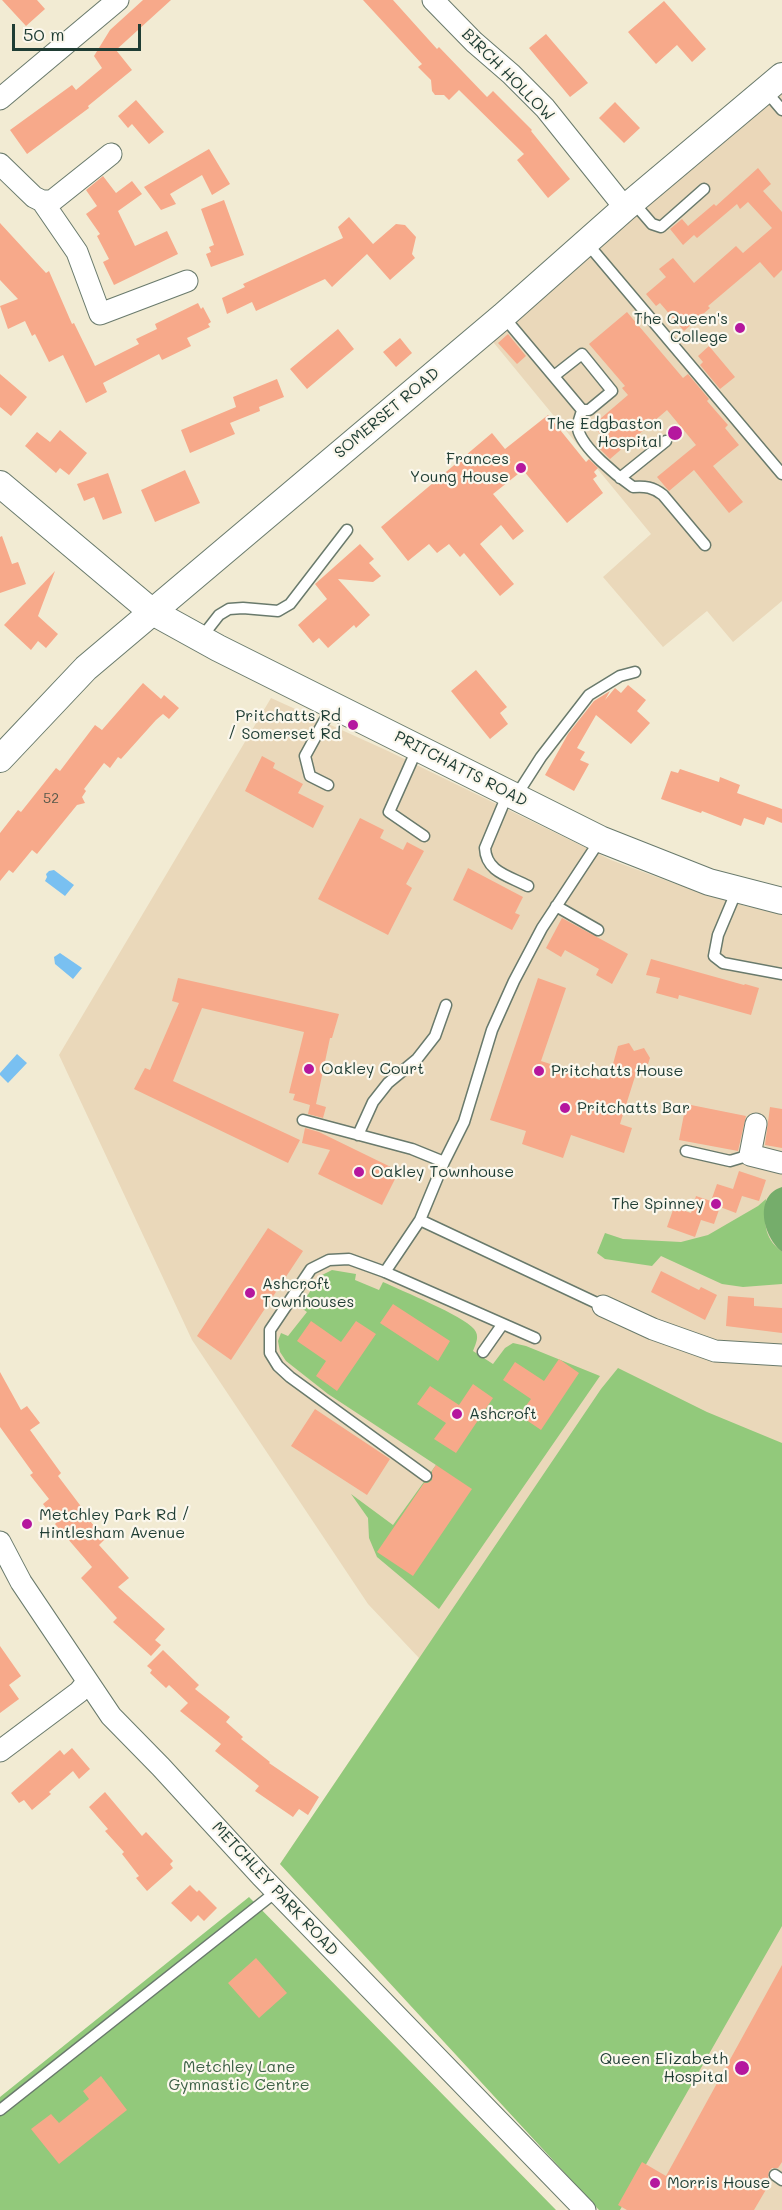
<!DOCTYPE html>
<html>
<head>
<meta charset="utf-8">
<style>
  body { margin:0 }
  #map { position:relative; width:782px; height:2210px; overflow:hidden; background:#f2ebd3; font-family:Mali,sans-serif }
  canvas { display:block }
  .scale { position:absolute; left:12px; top:24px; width:129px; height:27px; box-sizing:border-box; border:3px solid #1f3d34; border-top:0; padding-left:8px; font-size:18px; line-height:21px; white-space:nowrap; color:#1f3d34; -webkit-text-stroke:4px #fbf7ec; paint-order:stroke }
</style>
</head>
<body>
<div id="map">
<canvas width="782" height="2210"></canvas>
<div class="scale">50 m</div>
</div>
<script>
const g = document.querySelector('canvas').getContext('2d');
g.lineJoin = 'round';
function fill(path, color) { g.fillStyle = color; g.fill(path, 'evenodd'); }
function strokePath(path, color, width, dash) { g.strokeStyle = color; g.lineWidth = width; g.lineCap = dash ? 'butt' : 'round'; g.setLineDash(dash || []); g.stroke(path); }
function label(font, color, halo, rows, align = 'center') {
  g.font = font + ' Mali,sans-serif'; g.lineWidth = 4.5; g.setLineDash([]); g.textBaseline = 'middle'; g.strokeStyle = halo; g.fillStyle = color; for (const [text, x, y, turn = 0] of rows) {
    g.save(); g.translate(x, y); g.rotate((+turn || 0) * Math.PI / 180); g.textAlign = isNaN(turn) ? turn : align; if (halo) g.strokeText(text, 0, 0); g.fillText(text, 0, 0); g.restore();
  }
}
const built = new Path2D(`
  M782 90V601L733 642 707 611 663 647 603 577 651 534 489 337Z
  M271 698 388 751 611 860 673 883 745 906 782 913V2210H599L280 1864 419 1658 368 1604 192 1340 59 1055Z`);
const green = new Path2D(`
  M766 1199C765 1222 762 1236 782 1252V1284L743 1287 722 1284 661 1256 652 1266 605 1259 597 1253 605 1233 623 1239 681 1242 708 1235 758 1206Z
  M332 1270 356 1274 355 1280 379 1290 383 1282C402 1291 462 1315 474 1329 480 1336 476 1343 473 1351L493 1364 505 1348 513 1343 526 1346 600 1376 439 1609 377 1557 369 1538 368 1518 351 1494 393 1525 436 1465 328 1394 286 1361 280 1352 278 1341 281 1333 288 1336 307 1312 300 1307 320 1276Z
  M618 1368 707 1412 782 1443V1926L620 2210H599L280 1864 601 1389Z
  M249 1897 556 2210H0V2097Z`);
const forest = new Path2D(`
  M782 1187V1252C763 1237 753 1196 782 1187Z`);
const water = new Path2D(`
  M54 870 74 885 65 896 45 881 47 877 46 874 49 871Z
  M60 953 82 968 73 979 55 964 54 957Z
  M17 1054 27 1063 8 1083 0 1075V1073Z`);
const building = new Path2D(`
  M2 0H37L45 9 26 26Z
  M143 0H171L116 50 132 70 88 106 89 108 27 154 10 130 72 85 76 90 102 68 94 56 110 30Z
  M363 0H393L437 49 439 47 487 97 493 91 532 130 531 131 570 179 548 198 517 160 524 154 459 90 449 100 444 95H435L432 91 431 80 418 67 422 64Z
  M664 1 706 49 692 62 677 45 656 64 628 32Z
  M546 34 588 83 570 97 529 48Z
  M136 100 164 132 149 144 132 124 128 128 118 116Z
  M615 102 640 128 624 143 599 118Z
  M209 149 230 184 212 195 202 175 170 194 176 204 161 210 144 187Z
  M758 168 771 184 763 191 782 212V270L774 278 760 262 708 306 710 308 684 331 660 303 656 306 646 294 666 277 659 269 673 258 694 283 736 246 743 253 772 228 748 202 740 209 737 204 697 238 694 235 683 245 670 229 682 219 688 226 714 204 716 206Z
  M103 176 116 193 132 181 142 194 118 211 135 246 167 231 178 254 114 285 103 262 109 259 97 236 100 234 86 214 97 206 86 190Z
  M224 200 244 255 211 267 206 254 211 252 209 247 214 245 201 209Z
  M349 217 373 244 396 224 405 225 416 237 412 254 415 258 390 280 367 254 332 287 325 279 256 311 252 302 227 314 222 298 245 287 243 284 343 238 338 227Z
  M0 223 46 273 49 271 72 324 74 323 95 366 139 344 136 339 157 329 155 324 198 303 201 309 203 307 211 322 208 324 210 327 187 338 191 346 162 360 159 354 103 383 107 392 86 403 63 355 49 362 35 334 32 336 25 321 8 329 0 306 18 299 0 280Z
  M627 312 683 378 688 374 709 399 707 401 728 425 725 428 739 445 713 466 743 502 729 513 694 470 669 491 657 477 696 445 667 410 610 459 600 449 607 443 593 425 628 395 622 388 625 386 589 344Z
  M338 329 354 349 307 389 290 369Z
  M508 334 526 356 517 364 498 343Z
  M400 338 412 353 396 367 383 352Z
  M709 346 735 377 720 389 700 365 703 362 698 356Z
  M0 374 27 397 11 416 0 407Z
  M277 379 284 397 259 407 260 411 230 423 235 434 190 453 181 430 236 407 233 397Z
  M548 415 586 462 589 459 598 468 594 472 597 476 593 479 603 493 567 523 523 470 493 494 524 531 513 540 501 525 480 544 514 584 500 596 464 553 460 557 449 544 437 553 429 544 408 561 381 527 492 433 505 449Z
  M60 430 87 453 69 475 60 468 56 473 25 446 37 432 50 442Z
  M185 470 200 503 155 522 141 490Z
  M108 473 122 513 103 520 94 497 84 501 77 484Z
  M2 536 12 564 18 562 26 584 0 593V537Z
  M360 544 374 559 369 563 381 576 373 582 338 579 370 615 356 628 354 625 328 648 319 638 313 643 298 625 327 599 315 584Z
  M55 571 38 616 58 634 46 648 38 641 31 650 4 625Z
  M476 670 507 707 500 713 508 724 490 739 451 691Z
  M143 683 161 699 164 695 179 708 169 719 163 714 156 720 121 759 118 757 110 768 104 763 84 789 86 791 82 797 85 803 77 805 37 854 32 850 13 873 9 870 0 881V833L18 810 21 812 56 768 60 771 95 725 102 730Z
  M628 685 646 700 637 711 650 723 631 744 596 715 577 748 585 752 580 760 589 764 574 791 545 775 568 734 594 701 610 691 605 700 615 688 621 693Z
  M262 756 275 763 273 768 303 784 298 793 324 806 313 828 245 791Z
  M680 769 719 782 720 777 740 785 737 793 782 809V823L767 817 764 825 744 818 741 826 702 811 701 813 661 799 671 771 678 773Z
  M360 818 384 830 380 838 403 850 407 842 424 851 406 884 412 888 388 935 318 899Z
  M468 868 523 897 515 913 520 915 512 930 453 900Z
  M562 918 628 954 612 984 596 975 599 969 565 950 561 957 546 948Z
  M651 959 744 985 745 984 759 988 751 1015 679 995 678 999 656 993 660 978 646 975Z
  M178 978 339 1014 332 1038H330L316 1104 326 1107 323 1118 308 1114 310 1105 293 1100 295 1094 289 1093 304 1032 202 1008 173 1081 300 1140 288 1163 134 1089 145 1068 150 1070 179 1003 172 1001Z
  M538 978 566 988 541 1061 600 1080 604 1069 611 1071 618 1046 629 1043 634 1051 644 1048 650 1058 648 1064 638 1067 620 1124 632 1128 624 1153 571 1135 563 1158 522 1144 526 1131 490 1120Z
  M686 1104 746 1116 738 1151 679 1140Z
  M770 1107 782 1109V1148L765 1145Z
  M305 1128 319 1132 399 1171 382 1205 318 1174 330 1150 302 1143Z
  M739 1171 766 1180 759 1201 742 1196 736 1213 720 1207 714 1224 701 1220 695 1237 667 1227 674 1207 691 1213 696 1196 711 1201 717 1184 733 1189Z
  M268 1228 303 1251 231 1360 197 1336Z
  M661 1271 699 1290 701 1287 717 1295 705 1320 651 1292Z
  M728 1296 754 1298V1306L782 1308V1333L726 1326Z
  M393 1304 450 1341 438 1361 380 1323Z
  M311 1321 341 1342 356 1321 376 1334 337 1391 316 1376 326 1361 297 1341Z
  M559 1359 579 1373 541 1430 519 1415 531 1399 503 1380 515 1362 544 1381Z
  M0 1372 21 1410 27 1406 40 1423 30 1430 61 1473 58 1476 86 1513 85 1515 105 1539 99 1545 129 1578 118 1587 165 1629 155 1640 161 1645 151 1656 113 1622 117 1618 81 1578 92 1567 55 1524 57 1522 43 1504 49 1499 30 1475 33 1473 0 1427Z
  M473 1384 493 1398 456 1453 434 1439 446 1423 417 1404 430 1386 459 1405Z
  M315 1409 390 1459 367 1495 291 1446Z
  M436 1465 472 1489 413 1576 377 1552 424 1483H428L432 1480V1471Z
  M0 1646 21 1676 9 1685 19 1699 0 1713Z
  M163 1650 199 1685 195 1689 230 1717 226 1722 243 1737 241 1739 270 1762 269 1763 319 1797 308 1815 299 1809 293 1817 255 1791 259 1786 215 1751 221 1744 180 1711 188 1703 169 1685 166 1688 150 1673 152 1670 147 1666Z
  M72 1748 90 1769 79 1779 73 1771 49 1792 51 1794 32 1810 24 1800 19 1803 11 1793 60 1750 64 1755Z
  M105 1792 142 1836 146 1832 173 1861 170 1864 173 1868 147 1891 136 1878 139 1876 122 1854 124 1852 105 1831 108 1829 89 1807Z
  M190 1885 197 1892 199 1890 217 1908 204 1921 198 1915 191 1922 171 1903Z
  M256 1958 287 1993 259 2018 228 1983Z
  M782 1965V2162L778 2168H772L769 2171 768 2178 771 2181 754 2210H627L618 2205 642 2162 666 2176Z
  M101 2076 127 2110 59 2164 31 2129 51 2114 59 2123 89 2099 83 2091Z`);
const service = new Path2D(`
  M765 90 782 110
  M633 202 652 224 661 227 704 189
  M586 242 782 474
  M503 316 582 410C581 416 577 423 578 429 582 448 617 476 633 487 645 486 653 487 663 495L705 545
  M554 376 582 354 612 391 589 410H582
  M620 478 666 441
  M201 638 219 615 229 609 243 608 278 611 290 604 347 530
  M418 747 389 812 424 836
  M328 785 310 776 305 756 333 705
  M508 793 485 848C486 872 509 876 528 886
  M516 796 541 757 589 695 620 676 635 672
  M600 840 542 928 514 981 492 1030 464 1122 444 1162 420 1220 603 1306
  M737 890 718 935 714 956 723 963 782 974
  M556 906 598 930
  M303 1120 412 1149 444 1162
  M358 1135 373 1102 388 1083 417 1059 435 1036 446 1005
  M686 1151 730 1161 750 1155
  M385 1272 420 1220
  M483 1352 502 1325
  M426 1476 290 1377 278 1366 270 1353V1330L311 1269 329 1260 349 1259 385 1272 535 1338
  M0 2110 277 1891
  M775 2175 782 2180`);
const minor = new Path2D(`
  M433 0 474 42 511 74 545 108 625 208
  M0 99 118 0
  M0 164 34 197 42 201 77 252 100 314 187 281
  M42 201H52L111 154
  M756 1124 750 1155 782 1163
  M603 1306 653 1329 715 1351 782 1355
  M0 1542 21 1582 111 1716 161 1767 261 1876 585 2210
  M0 1751 79 1692 87 1682`);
const tertiary = new Path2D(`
  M0 484 151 611 218 648 600 839 709 882 782 901
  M0 759 86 668 503 316 625 208 782 76`);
const markers = [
  [740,328,6,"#b5179e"],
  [675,433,8,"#b5179e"],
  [521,468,6,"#b5179e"],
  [353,725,6,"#b5179e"],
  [309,1069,6,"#b5179e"],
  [539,1071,6,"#b5179e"],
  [565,1108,6,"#b5179e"],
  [359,1172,6,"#b5179e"],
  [716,1204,6,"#b5179e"],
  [250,1293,6,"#b5179e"],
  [457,1414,6,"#b5179e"],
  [27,1524,6,"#b5179e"],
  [742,2068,8,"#b5179e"],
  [655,2183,6,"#b5179e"]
];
const numberNames = [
  ["52",51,799]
];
const streetNames = [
  ["BIRCH HOLLOW",508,75,45],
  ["SOMERSET ROAD",387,413,-40],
  ["PRITCHATTS ROAD",461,769,27],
  ["METCHLEY PARK ROAD",275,1889,47]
];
const poiNames = [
  ["The Queen's",728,319,"right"],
  ["College",728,337,"right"],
  ["The Edgbaston",662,424,"right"],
  ["Hospital",662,442,"right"],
  ["Frances",509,459,"right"],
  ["Young House",509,477,"right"],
  ["Pritchatts Rd",341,716,"right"],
  ["/ Somerset Rd",341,734,"right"],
  ["Oakley Court",321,1069],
  ["Pritchatts House",551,1071],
  ["Pritchatts Bar",577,1108],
  ["Oakley Townhouse",371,1172],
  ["The Spinney",704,1204,"right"],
  ["Ashcroft",262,1284],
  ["Townhouses",262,1302],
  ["Ashcroft",469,1414],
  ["Metchley Park Rd /",39,1515],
  ["Hintlesham Avenue",39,1533],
  ["Queen Elizabeth",728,2059,"right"],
  ["Hospital",728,2077,"right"],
  ["Morris House",667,2183]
];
const parkNames = [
  ["Metchley Lane",239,2067],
  ["Gymnastic Centre",239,2085]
];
fill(built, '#ead8ba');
fill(green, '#92c97b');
fill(forest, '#75ad6b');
fill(water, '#79c0f1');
fill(building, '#f7a98a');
strokePath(service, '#697a6c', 13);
strokePath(minor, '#697a6c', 23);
strokePath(tertiary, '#697a6c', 28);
strokePath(service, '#fff', 10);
strokePath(minor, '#fff', 21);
strokePath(tertiary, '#fff', 26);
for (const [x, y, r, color] of markers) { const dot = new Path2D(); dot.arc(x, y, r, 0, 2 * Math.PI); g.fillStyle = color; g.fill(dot); strokePath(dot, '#fbf7ec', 2); }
label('14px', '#55584a', null, numberNames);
label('16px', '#1f3d34', '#fbf7ec', streetNames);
label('16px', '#1f3d34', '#fbf7ec', poiNames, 'left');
label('16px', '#3c6046', '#fbf7ec', parkNames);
</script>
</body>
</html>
